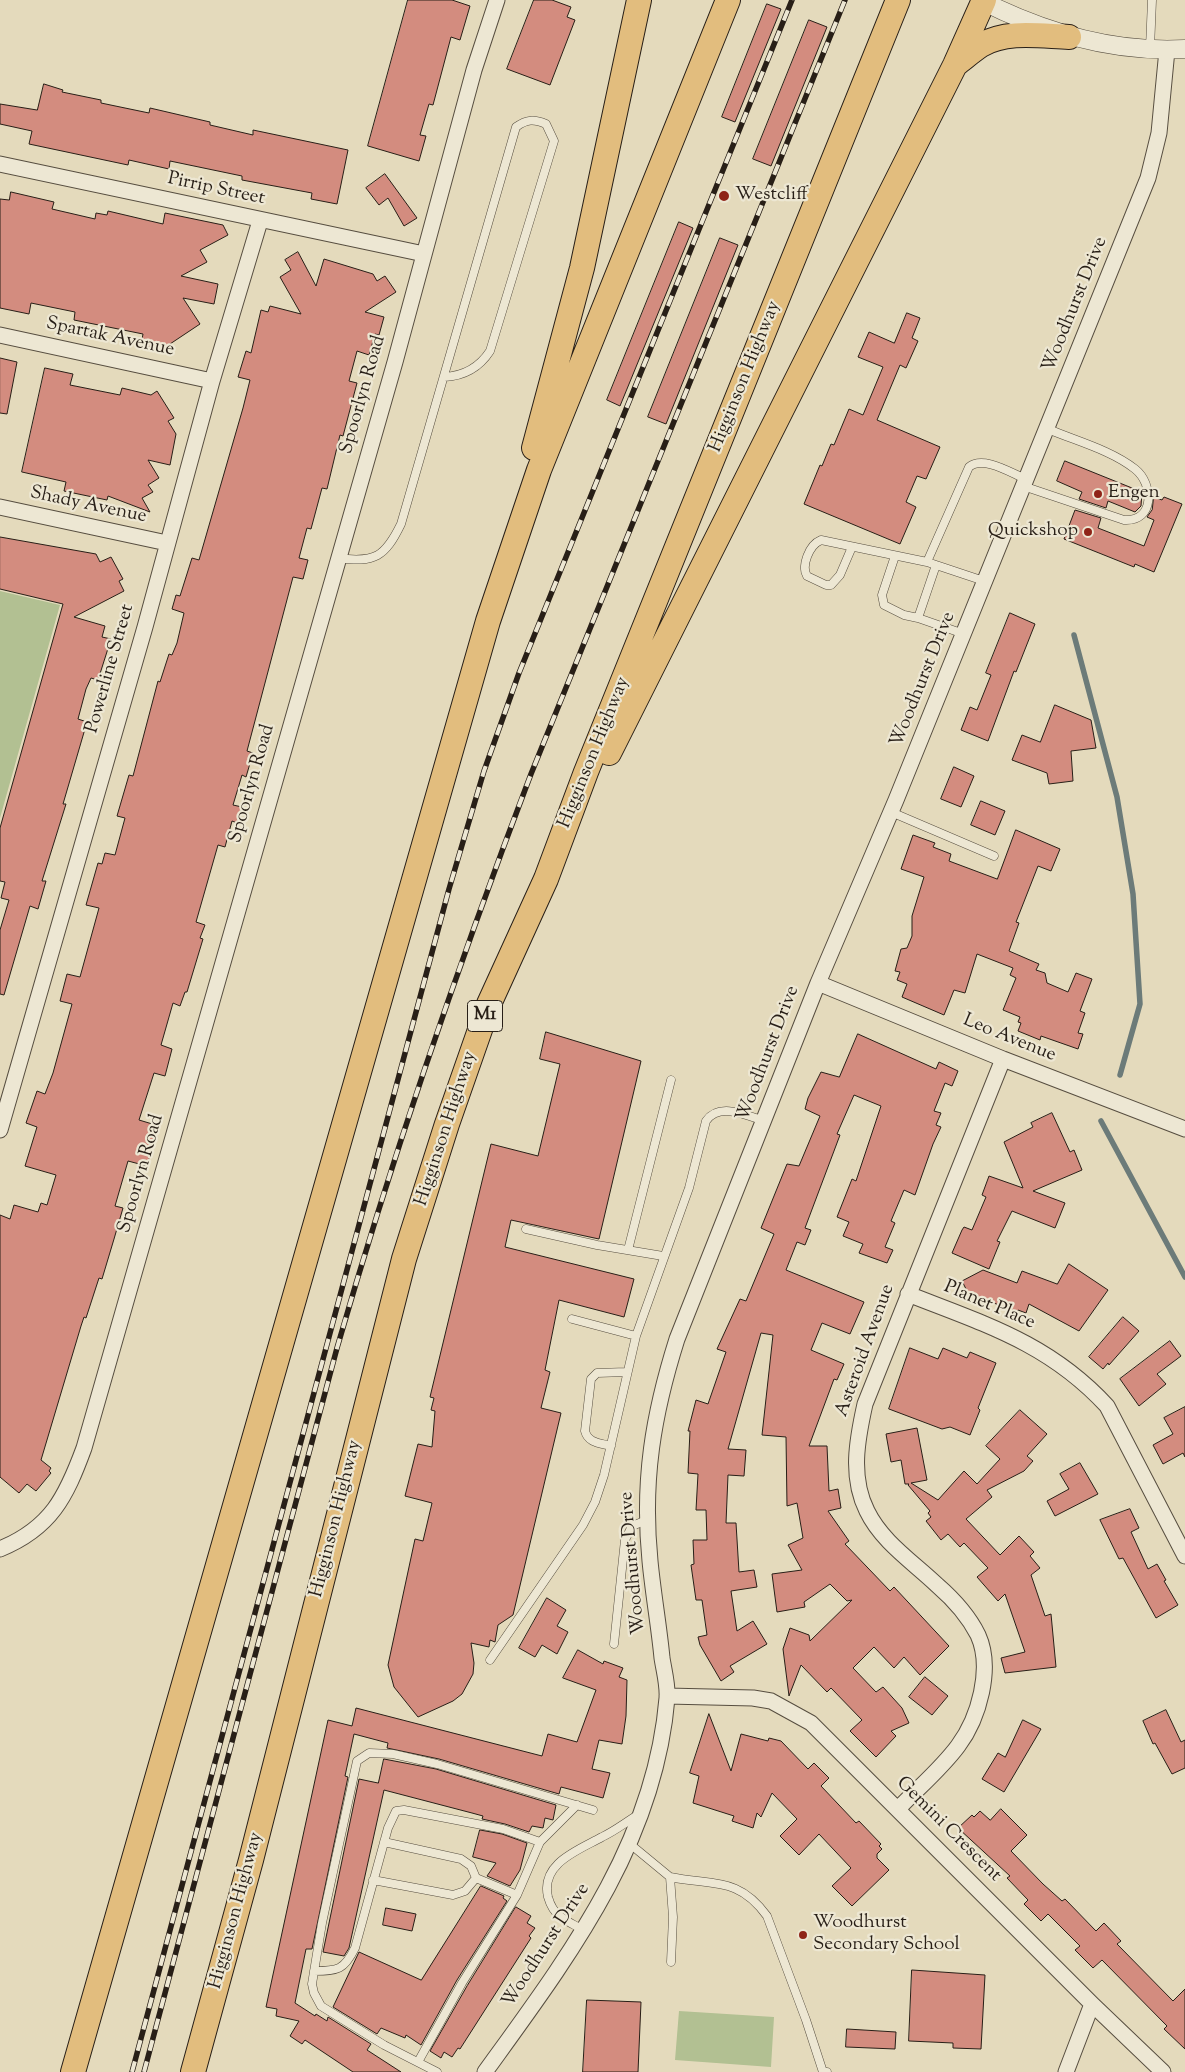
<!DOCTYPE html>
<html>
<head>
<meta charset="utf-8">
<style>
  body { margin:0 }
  canvas { display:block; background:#e4dabc }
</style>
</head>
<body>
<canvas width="1185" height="2072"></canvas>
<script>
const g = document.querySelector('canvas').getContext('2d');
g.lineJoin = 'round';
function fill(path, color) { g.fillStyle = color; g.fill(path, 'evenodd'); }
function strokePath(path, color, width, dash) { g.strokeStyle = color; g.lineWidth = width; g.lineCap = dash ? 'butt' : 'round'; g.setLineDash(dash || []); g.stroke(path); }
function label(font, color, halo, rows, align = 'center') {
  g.font = font + ' "Sorts Mill Goudy",serif'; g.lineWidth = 4.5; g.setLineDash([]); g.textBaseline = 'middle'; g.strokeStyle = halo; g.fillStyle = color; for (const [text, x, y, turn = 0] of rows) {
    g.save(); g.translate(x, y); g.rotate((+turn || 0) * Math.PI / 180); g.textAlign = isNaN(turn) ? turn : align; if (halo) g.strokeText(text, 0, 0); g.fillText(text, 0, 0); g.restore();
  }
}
const green = new Path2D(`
  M0 591 60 605 0 818Z
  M679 2011 774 2017 771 2067 675 2060Z`);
const stream = new Path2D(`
  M1074 635 1117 797 1133 894 1140 1004 1120 1075
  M1101 1121 1185 1277`);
const building = new Path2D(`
  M408 0H452L470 6 460 40 451 37 433 105 429 104 420 135 426 136 419 161 368 146Z
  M534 0H552L571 7 567 17 575 20 550 85 507 69Z
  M767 4 781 9 735 122 722 117Z
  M809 20 827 27 771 166 753 159Z
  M44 84 63 90 62 92 101 100V103L149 113 150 108 210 122V125L253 135V130L348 150 337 204 311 199 312 193 242 180V176L170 161 169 169 129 160 128 165 29 144 32 131 0 124V104L37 110Z
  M385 174 417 218 404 226 388 198 379 205 366 188Z
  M11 192 54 202 52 209 95 219 96 213 107 215 108 211 163 224 165 213 223 225 228 235 200 250 207 262 181 276 218 284 214 304 183 298 200 324 161 350 141 345 143 334 74 320 75 312 31 303 29 314 0 308V199L9 200Z
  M679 222 693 228 620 406 607 400Z
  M720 238 738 245 666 424 648 417Z
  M298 252 316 286 324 259 373 274 377 281 385 276 396 292 365 312 384 317 379 335 375 334 369 355 357 351 349 381 357 383 343 436 340 435 327 489 322 488 311 529 307 528 299 558 308 560 303 579 293 577 247 751 253 753 246 777 242 775 233 805 242 807 237 823 232 821 225 847 218 845 196 922 205 925 200 938 203 939 187 992H185L180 1006 173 1003 161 1045 172 1049 165 1076 154 1073 139 1120 159 1126 147 1166 128 1161 115 1206 123 1208 114 1239 102 1279 99 1278 86 1318 84 1317 81 1326 41 1460 51 1468 49 1471 51 1473 36 1491 27 1484 19 1493 0 1477V1215L10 1219 14 1205 38 1212 41 1203 47 1205 56 1175 25 1166 37 1127 26 1123 37 1091 45 1094 53 1073 72 1004 60 1001 67 974 80 977 99 908 86 905 98 863 102 864 105 853 115 855 125 818 117 816 129 775 133 776 158 681 160 682 169 654 172 655 177 643 184 613 172 609 176 595 180 596 192 558 199 560 243 408 250 380 238 377 246 351 251 353 261 310 268 312 270 306 301 314 280 277 291 270 285 260Z
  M907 313 920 318 912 338 918 341 906 368 900 365 877 420 940 447 926 479 917 476 906 502 916 507 900 544 804 504 820 465 822 466 831 444 834 445 849 409 863 415 883 367 858 357 869 332 894 343Z
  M0 358 17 362 7 414 0 413Z
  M45 368 73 374 70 385 120 395 122 388 151 395 157 391 174 418 168 421 176 434 170 465 148 460 159 478 148 485 153 492 142 498 150 512 108 496 107 500 64 491 66 482 22 472Z
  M1065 461 1142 492 1141 506 1135 512 1108 501 1106 508 1079 499 1082 492 1057 481Z
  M1154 497 1162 500 1164 497 1182 504 1154 572 1135 564 1134 567 1064 539 1075 510 1101 518 1098 528 1144 546 1154 520 1147 517 1152 510Z
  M0 537 96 554 100 562 111 557 123 579 119 581 124 591 74 617 105 626 102 637 111 639 98 680 91 678 86 689 78 719 87 722 63 804H66L42 881H46L38 909 30 906 4 995 0 994V930L9 900 1 898 5 882 0 881V828L63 604 0 589Z
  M1010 613 1035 624 1016 672 1014 671 988 741 961 730 970 707 977 710 991 675 986 673Z
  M1055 705 1091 720 1096 748 1071 751 1073 781 1049 784 1047 773 1012 760 1022 735 1040 742Z
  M954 767 974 776 961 807 941 799Z
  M981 801 1005 811 995 835 971 825Z
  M1016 830 1060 849 1051 871 1038 866 1016 922 1019 923 1009 951 1039 964 1036 970 1045 973 1047 983 1068 992 1076 973 1092 979 1080 1011 1085 1013 1078 1033 1083 1034 1078 1049 1041 1036 1040 1040 1018 1031 1021 1023 1018 1022 1020 1017 1003 1010 1016 978 1010 975 1013 968 977 954 965 993 954 990 944 1015 902 997 907 984 897 980 900 972 895 971 901 949 907 948 912 936V916L924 877 901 869 913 835 935 843 933 847 951 854 949 861 997 879Z
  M546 1032 641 1061 599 1239 511 1220 505 1247 634 1279 624 1317 559 1300 545 1370 550 1372 541 1408 561 1413 513 1615 498 1625 495 1642 490 1640 489 1647 471 1643 474 1663 473 1674 462 1694 453 1701 418 1717 394 1687 388 1665 415 1539 423 1541 432 1503 405 1496 418 1444 432 1447 435 1411 431 1410 434 1398 430 1397 491 1144 538 1156 560 1064 540 1059Z
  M858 1034 936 1069 939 1062 958 1071 952 1086 945 1083 934 1111 941 1113 936 1125 941 1127 933 1144 915 1195 904 1190 891 1221 895 1223 885 1247 893 1250 887 1263 859 1253 863 1244 843 1236 849 1222 837 1217 852 1179 856 1181 881 1106 854 1095 837 1134 840 1135 805 1228 811 1230 805 1245 797 1242 786 1270 864 1302 850 1334 822 1323 811 1350 844 1364 837 1380 834 1379 809 1446H827L829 1491 838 1489 841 1508 828 1511 849 1541 845 1544 890 1591 894 1587 949 1646 920 1675 904 1657 894 1668 874 1647 853 1668 876 1692 883 1687 902 1708 909 1723 891 1731 896 1736 876 1757 850 1731 862 1720 831 1688 827 1692 801 1665 789 1696 783 1649 790 1628 809 1635 810 1641 852 1600 847 1601 830 1584 804 1602 805 1607 777 1612 772 1574 802 1570 788 1545 803 1538 797 1503 787 1506 786 1437 762 1435 773 1335 761 1333 728 1449 746 1450 744 1476 728 1475 726 1523H736L739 1572 754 1570 757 1587 731 1591 737 1631 753 1621 767 1644 730 1666 734 1672 721 1681 700 1645 698 1637 707 1635 702 1600H696L691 1565 694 1564 693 1540H707L706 1510H696L698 1474 688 1473 690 1431H688L696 1400 708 1404 726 1352 717 1349 740 1299 746 1301 774 1234 761 1228 787 1164 799 1166 820 1116 805 1109 808 1098 821 1072 839 1077Z
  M1052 1113 1070 1152 1074 1150 1082 1170 1033 1191 1065 1203 1055 1228 1012 1211 997 1241 1000 1242 989 1269 952 1253 962 1230 964 1227 972 1230 986 1197 982 1195 989 1176 1023 1188 1004 1142 1033 1127 1031 1123Z
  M1069 1264 1108 1290 1079 1331 1029 1304 1026 1313 1018 1310 1017 1312 968 1293 962 1281 983 1270 1017 1283 1022 1271 1057 1284Z
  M1123 1317 1139 1331 1109 1365 1108 1363 1103 1369 1089 1357Z
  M1170 1341 1181 1356 1157 1374 1166 1384 1139 1406 1120 1379Z
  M910 1348 938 1359 943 1348 967 1358 970 1352 996 1363 978 1408 980 1410 970 1435 950 1427 942 1429 889 1409Z
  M1185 1407V1457L1183 1453 1163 1464 1153 1445 1173 1434 1164 1418Z
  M1020 1410 1047 1434 1027 1456 1033 1461 1024 1471 987 1490 992 1497 966 1519 1000 1555 1019 1536 1034 1552 1030 1556 1040 1568 1031 1575 1045 1616 1051 1614 1056 1667 1005 1673 1001 1658 1025 1652 1005 1594 998 1601 977 1577 988 1568 964 1543 960 1547 948 1534 941 1540 926 1521 931 1517 928 1513 930 1511 908 1485 909 1484H905L901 1460 891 1462 886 1434 917 1428 927 1480 911 1483 938 1500 964 1471 977 1484 1000 1459 986 1446Z
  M1080 1463 1098 1494 1055 1516 1047 1501 1069 1489 1060 1474Z
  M1130 1509 1139 1528 1131 1532 1148 1569 1157 1564 1166 1580 1164 1581 1178 1605 1156 1618 1123 1558 1119 1559 1100 1520Z
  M547 1598 566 1610 557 1626 568 1632 557 1654 542 1645 535 1657 519 1648Z
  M578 1650 603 1664 604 1661 623 1668 619 1677 627 1680 626 1716 622 1744 599 1740 592 1769 610 1773 603 1798 561 1787 559 1794 439 1759 387 1748 388 1743 354 1734 345 1776 348 1777 312 1949H306L295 2003 315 2016 316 2014 327 2021 328 2017 371 2044 367 2050 401 2072H353L305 2040 302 2044 290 2036 299 2021 276 2016 277 2009 266 2007 328 1720 352 1726 356 1708 542 1756 548 1734 577 1742 596 1690 563 1678Z
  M925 1677 948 1696 932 1715 909 1697Z
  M1166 1710 1181 1742 1185 1740V1768L1172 1774 1155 1743 1153 1744 1143 1721Z
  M709 1714 731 1771 741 1734 768 1741 769 1738 781 1741 808 1769 814 1763 829 1778 821 1786 856 1823 859 1821 881 1844 879 1846 882 1849 877 1854V1858L889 1870 852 1906 832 1886 851 1868 819 1834 799 1855 780 1836 797 1819 772 1793 761 1817 757 1813 753 1828 732 1821 734 1816 693 1803 699 1776 690 1773Z
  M1023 1720 1041 1729 1004 1792 982 1779 998 1753 1005 1757Z
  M384 1759 436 1769 556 1805 553 1820 545 1818 543 1828 532 1826 529 1832 505 1824 482 1819 483 1816 472 1813 384 1790 349 1948 344 1956 323 1952 359 1779 378 1783Z
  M1001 1809 1027 1835 1011 1851 1043 1884 1062 1901 1065 1899 1096 1931 1104 1923 1121 1941 1117 1944 1173 2001 1185 1989V2049L1164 2029 1167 2026 1102 1960 1093 1968 1075 1950 1080 1946 1048 1914 1041 1921 1024 1904 1028 1900 1007 1878 1010 1876 958 1828 972 1815 974 1817 980 1811 990 1820Z
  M480 1830 502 1834 527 1843 520 1870 510 1886 487 1876 496 1863 473 1857Z
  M481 1886 504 1896 503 1898 507 1901 457 1980 421 2045 406 2035 405 2038 381 2028 377 2034 333 2007 359 1952 421 1980Z
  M516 1907 531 1916 527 1923 535 1928 529 1936 531 1938 460 2049 458 2048 452 2057 444 2052 441 2058 430 2051 467 1986Z
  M386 1908 416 1914 412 1931 383 1925Z
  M912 1970 985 1975 981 2049 953 2048V2043L909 2041Z
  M587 2000 641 2002 638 2072H583Z
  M847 2029 896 2032 895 2049 846 2047Z`);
const service = new Path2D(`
  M1150 48 1152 0
  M1023 486 1124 520C1155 522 1154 484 1135 469 1111 450 1076 441 1048 429
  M852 547 840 575 831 585H826L807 576C801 566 809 545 821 540L927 562
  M895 556 882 595 884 605 904 615 918 618 936 565
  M338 558C375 563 385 557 401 524L516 127C527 119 534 119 546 124L554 141 490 351C479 368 464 376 444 377
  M984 581 927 562 969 467C983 455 1011 473 1026 479
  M918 618 964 634
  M891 812 994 856
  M526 1229 597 1245 663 1256
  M628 1250 671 1080
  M572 1319 636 1336
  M611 1446C600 1443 588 1443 585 1431L591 1379 597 1373 626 1372
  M614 1644 625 1540 632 1526 647 1520
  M490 1660 583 1525 595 1502 604 1475 636 1336 689 1188 706 1121C719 1102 746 1115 764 1121
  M384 1842 461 1859 471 1866 476 1878
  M630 1844 670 1877 673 1917 671 1962
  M670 1877C713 1886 738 1876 767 1916L806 2020 823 2072H827
  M476 1878 517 1895
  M373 1880 453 1895 465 1891 476 1878
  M583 1930C575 1925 567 1922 560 1916 554 1912 550 1904 548 1897 540 1863 579 1850 602 1837 615 1831 626 1822 638 1815
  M314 1971C338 1971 344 1970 355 1948L388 1828 396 1811 404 1810 503 1829 540 1842
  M418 2062 462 1983 517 1895 540 1842 577 1805
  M437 2072 384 2045 321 2006 314 1993 312 1984 322 1923 357 1761 369 1753 393 1754 437 1764 593 1810`);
const minor = new Path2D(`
  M0 164 424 254
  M0 335 212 381
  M0 507 167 543
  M818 983 1003 1059 1185 1129
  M0 1130 145 627 212 381 260 221
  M908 1294C984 1324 1049 1343 1107 1406L1185 1556
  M0 1549C51 1528 66 1497 84 1448L395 362 474 70 497 0
  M667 1696 753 1698 771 1701 811 1723 1092 2004 1163 2072
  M898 1809C918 1788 941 1769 958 1746 979 1718 993 1668 978 1635 969 1617 952 1598 937 1585 913 1562 882 1542 867 1511 850 1477 857 1440 865 1404L1003 1059
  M485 2072C568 1957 655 1844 667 1698 668 1685 664 1671 662 1658 659 1626 653 1593 650 1561 642 1481 653 1415 677 1339L818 983 896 800 1148 178 1159 133 1167 50
  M1066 2072 1092 2004`);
const tertiary = new Path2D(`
  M980 0C1043 32 1113 53 1185 49`);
const trunk = new Path2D(`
  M956 64C964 58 972 51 981 45 1007 30 1040 36 1069 37
  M534 448 582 268 639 0
  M609 753 955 65 984 0
  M73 2072 488 621 539 470 728 0
  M193 2072 251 1860 404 1259 447 1124 489 1004 546 879 586 772 898 0`);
const rail = new Path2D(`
  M132 2072 449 889 484 771 519 673 792 0
  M144 2072 337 1348C393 1154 459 963 531 774L845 0`);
const markers = [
  [724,196,6,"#8f2418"],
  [1098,494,5,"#8f2418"],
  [1088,532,5,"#8f2418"],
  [803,1935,5,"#8f2418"]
];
const shields = [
  [485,1016,35]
];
const shieldNames = [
  ["M1",485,1016]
];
const streetNames = [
  ["Pirrip Street",216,190,12],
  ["Woodhurst Drive",1076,305,-68],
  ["Spartak Avenue",110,338,12],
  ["Higginson Highway",746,377,-68],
  ["Spoorlyn Road",364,395,-74],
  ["Shady Avenue",88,506,12],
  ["Powerline Street",111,669,-74],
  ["Woodhurst Drive",924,680,-68],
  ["Higginson Highway",595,753,-68],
  ["Spoorlyn Road",253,784,-74],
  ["Leo Avenue",1009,1039,22],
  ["Woodhurst Drive",769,1054,-69],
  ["Higginson Highway",447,1129,-72],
  ["Spoorlyn Road",142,1174,-74],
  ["Planet Place",989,1306,23],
  ["Asteroid Avenue",866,1351,-70],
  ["Higginson Highway",337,1519,-76],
  ["Woodhurst Drive",634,1563,-95],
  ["Gemini Crescent",948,1830,45],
  ["Higginson Highway",237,1911,-75],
  ["Woodhurst Drive",547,1946,-57]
];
const poiNames = [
  ["Westcliff",735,196],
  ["Engen",1108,494],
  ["Quickshop",1078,532,"right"],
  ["Woodhurst",813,1924],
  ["Secondary School",813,1946]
];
fill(green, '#b2c092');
strokePath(stream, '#6c7b79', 5.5);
fill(building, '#d38c7f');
strokePath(building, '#281f17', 1);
strokePath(service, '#574e40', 9);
strokePath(minor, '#574e40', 17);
strokePath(tertiary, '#574e40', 19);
strokePath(trunk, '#281f17', 26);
strokePath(service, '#ede7d3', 8);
strokePath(minor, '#ede7d3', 15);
strokePath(tertiary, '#ede7d3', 18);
strokePath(trunk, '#e2bd7e', 24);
strokePath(rail, '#281f17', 5.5);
strokePath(rail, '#ede7d3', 4, [11]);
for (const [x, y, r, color] of markers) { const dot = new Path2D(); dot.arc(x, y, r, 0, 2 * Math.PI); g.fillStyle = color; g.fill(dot); strokePath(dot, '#ede7d3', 2); }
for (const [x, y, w] of shields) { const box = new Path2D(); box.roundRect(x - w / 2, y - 15.5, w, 31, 4); g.fillStyle = '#ede7d3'; g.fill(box); strokePath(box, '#281f17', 1); }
label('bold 18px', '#281f17', null, shieldNames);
label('19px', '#281f17', '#ede7d3', streetNames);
label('19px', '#281f17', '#ede7d3', poiNames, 'left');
</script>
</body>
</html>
